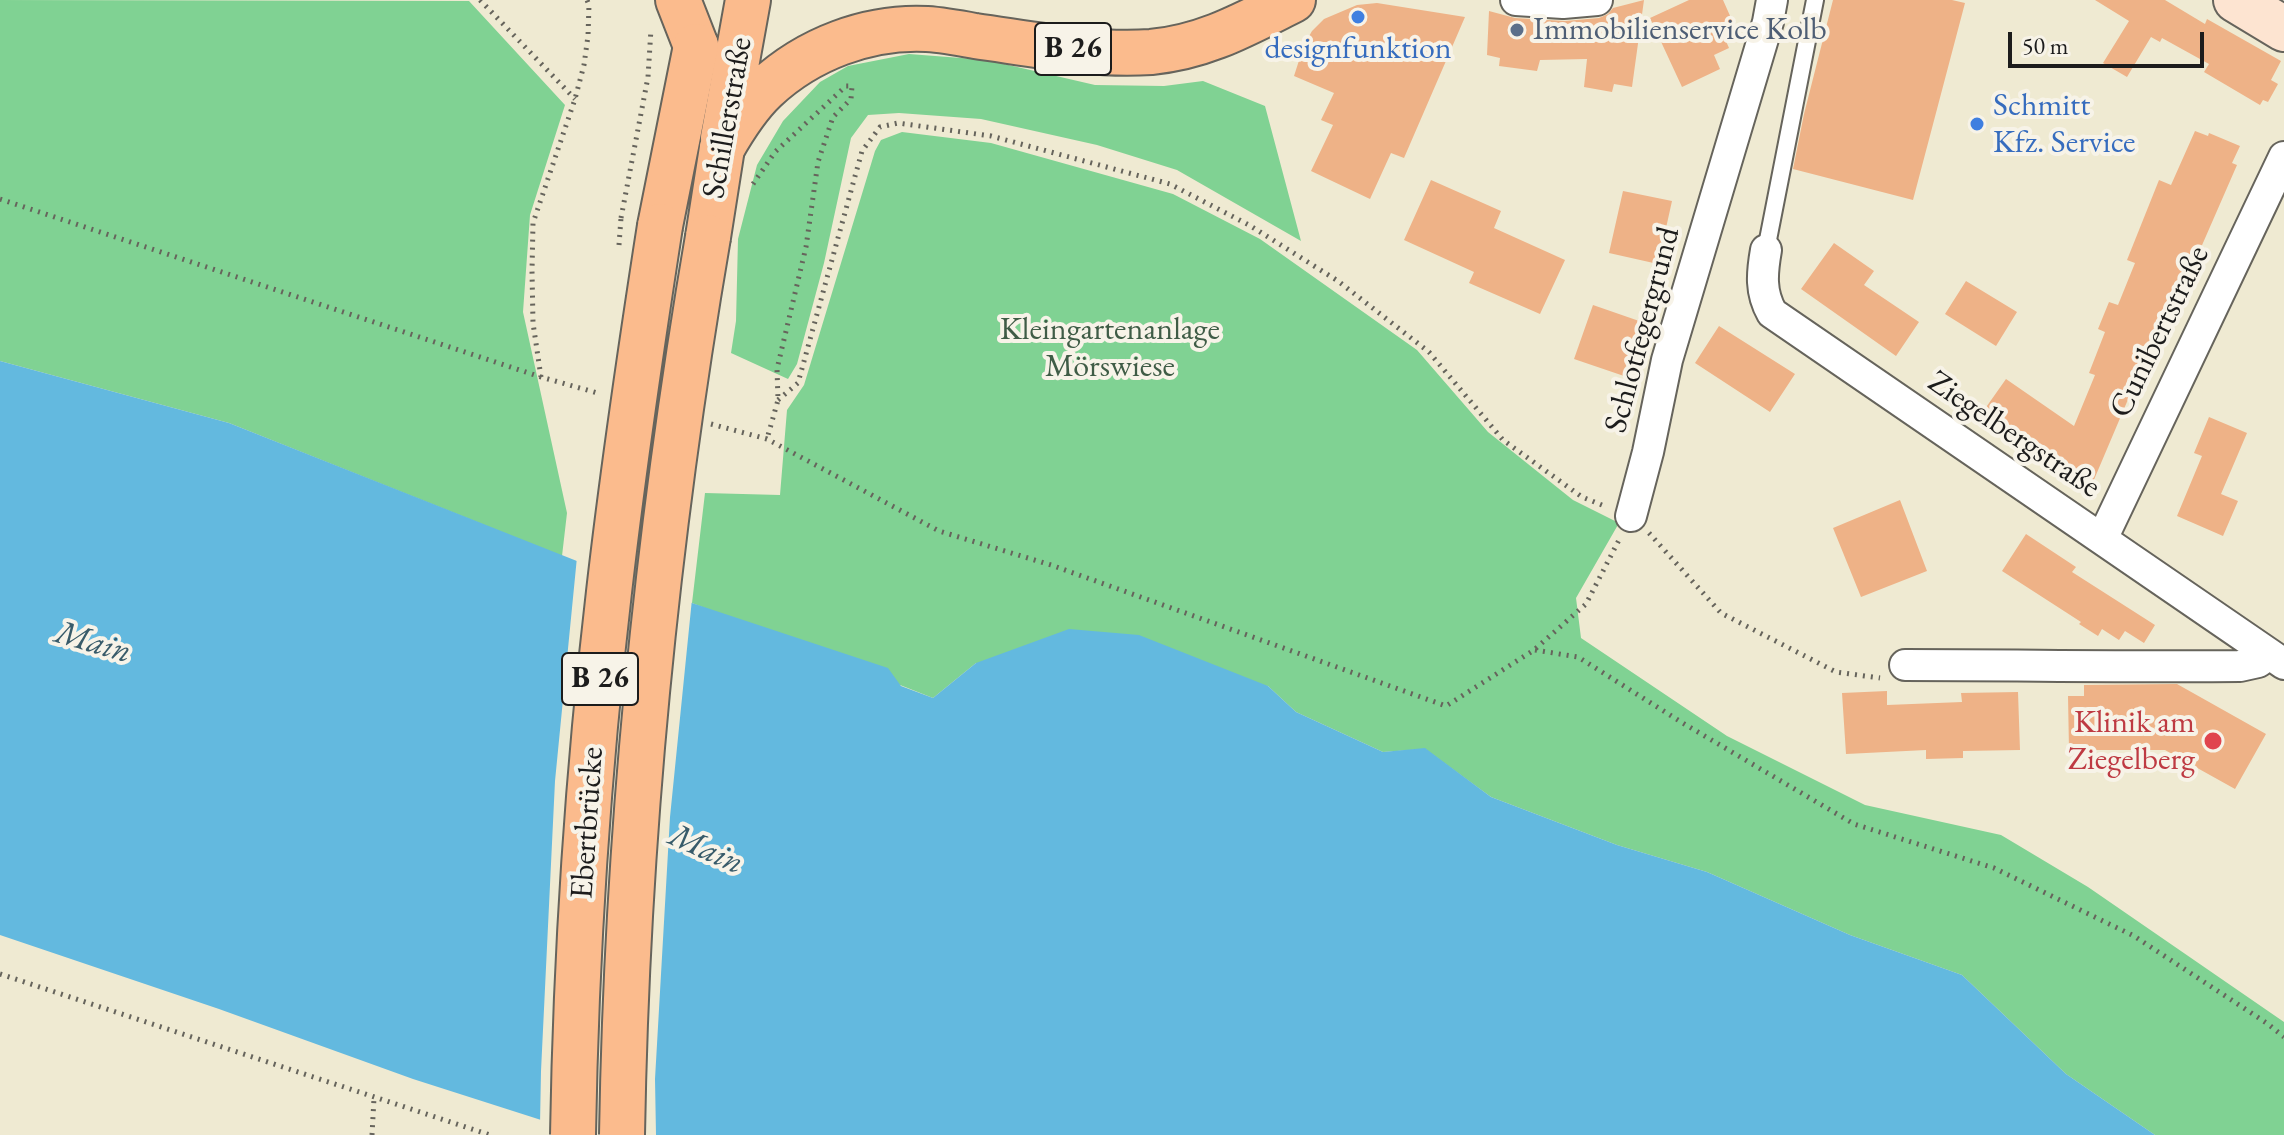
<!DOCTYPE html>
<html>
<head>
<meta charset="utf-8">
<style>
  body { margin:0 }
  #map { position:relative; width:2284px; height:1135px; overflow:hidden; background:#efead2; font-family:"EB Garamond",serif }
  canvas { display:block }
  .scale { position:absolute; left:2008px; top:32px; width:196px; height:36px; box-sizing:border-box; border:4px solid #1c1c1c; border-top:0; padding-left:10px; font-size:24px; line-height:28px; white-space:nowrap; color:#1c1c1c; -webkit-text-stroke:6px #f7f3e8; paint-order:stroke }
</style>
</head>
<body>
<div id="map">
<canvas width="2284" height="1135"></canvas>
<div class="scale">50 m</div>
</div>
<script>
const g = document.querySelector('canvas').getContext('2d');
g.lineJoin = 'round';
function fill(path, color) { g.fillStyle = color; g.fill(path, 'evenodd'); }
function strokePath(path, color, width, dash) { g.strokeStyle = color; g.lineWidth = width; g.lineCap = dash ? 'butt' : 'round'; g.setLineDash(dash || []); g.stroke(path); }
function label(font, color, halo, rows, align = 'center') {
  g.font = font + ' "EB Garamond",serif'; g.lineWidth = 8; g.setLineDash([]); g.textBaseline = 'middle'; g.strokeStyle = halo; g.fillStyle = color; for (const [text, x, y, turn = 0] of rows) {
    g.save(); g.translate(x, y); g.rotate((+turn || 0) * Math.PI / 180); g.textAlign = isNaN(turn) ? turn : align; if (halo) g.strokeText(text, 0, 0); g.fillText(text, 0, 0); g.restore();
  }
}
const green = new Path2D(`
  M0 0 469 1 565 105 530 215 523 312 567 513 562 556 229 423 0 361Z
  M909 54 987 60 1095 85 1164 86 1203 81 1265 106 1301 241 1177 170 1097 145 981 119 899 113 868 115 851 138 824 263 797 364 788 379 731 353 736 321 738 239 757 165 783 121 820 82 848 66Z
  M902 132 991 143 1173 194 1260 239 1417 350 1488 432 1573 500 1619 523 1576 598 1581 638 1727 736 1865 805 2001 835 2088 887 2284 1022V1135H2155L2066 1074 1962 975 1850 935 1707 872 1617 845 1491 797 1425 749 1383 752 1296 712 1268 686 976 663 933 698 692 603 705 493 780 495 787 410 804 385 875 151 881 140Z`);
const water = new Path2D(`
  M0 361 229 423 592 567 692 603 888 668 901 686 933 698 976 663 1069 629 1139 635 1268 686 1296 712 1383 752 1425 748 1491 797 1617 845 1707 872 1850 935 1962 975 2066 1074 2155 1135H588L413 1079 219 1009 0 935Z`);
const pier = new Path2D(`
  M577 557 692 599 670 817 655 1079 656 1135H574L540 1124 541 1071 555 781Z`);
const building = new Path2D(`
  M1644 0 1632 87 1614 84 1612 92 1584 87 1587 59 1540 60 1537 71 1499 66 1500 58 1487 55 1489 11 1515 18 1565 21 1599 18 1608 14 1613 8Z
  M1689 0H1723L1735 27 1722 32 1729 48 1714 55 1720 69 1682 87 1650 18Z
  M1833 0H1952L1965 3 1913 200 1793 169 1804 114Z
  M2095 0H2165L2205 24 2207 19 2281 61 2271 80 2278 84 2268 102 2263 100 2260 105 2204 72 2209 64 2162 38 2160 42 2151 37 2127 77 2103 63 2129 21Z
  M1377 3 1465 17 1404 158 1391 153 1370 199 1311 171 1333 125 1321 120 1334 93 1294 76 1304 45 1312 31 1324 19 1357 5Z
  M2195 131 2208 136 2209 133 2240 146 2232 163 2237 165 2189 275 2182 272 2093 482 2056 466 2057 464 1982 413 2006 379 2074 426 2095 375 2089 373 2105 332 2098 329 2109 302 2118 305 2135 263 2127 260 2159 180 2171 185Z
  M1431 180 1501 211 1494 228 1565 260 1540 314 1469 283 1474 272 1404 240Z
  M1623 191 1672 201 1658 264 1609 253Z
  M1834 243 1874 271 1864 285 1919 322 1896 356 1801 289Z
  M1966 281 2017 312 1996 346 1945 314Z
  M1593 305 1642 322 1624 376 1574 359Z
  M1719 326 1795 374 1770 412 1695 363Z
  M2209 417 2247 433 2221 494 2238 501 2223 536 2177 516 2202 456 2194 453Z
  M1900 500 1927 571 1861 597 1833 528Z
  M2026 534 2076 567 2072 572 2155 625 2144 643 2125 631 2119 640 2102 629 2098 636 2079 624 2081 622 2002 571Z
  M2177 684 2266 734 2235 789 2165 750H2069L2068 696H2084V685Z
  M1887 691V705L1962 702 1961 693 2018 692 2020 750 1963 751V758L1926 759V750L1846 754 1842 693Z`);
const path = new Path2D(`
  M480 0 575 99
  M753 184 775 152 846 86H852L851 99 833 117 818 162 806 247 777 369 778 400 767 439
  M0 199 541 377 601 394
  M621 218 648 77 651 29
  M541 377 533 323 532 271 533 223 575 99 584 65 588 36 589 5 587 0
  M778 400 798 383 862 151 880 127 898 123 991 136 1170 184 1249 225 1338 281 1429 352 1503 440 1582 497 1607 507
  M711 424 767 439 939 531 1051 565 1446 706 1534 650 1586 604 1620 538
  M1649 533 1721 613 1836 672 1880 678
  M1535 650 1578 657 1681 722 1854 824 1994 868 2134 936 2268 1024 2284 1037
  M0 974 490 1135
  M372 1135 374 1098`);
const service = new Path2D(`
  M1766 250 1815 0`);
const minor = new Path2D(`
  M1516 0 1563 3 1597 0
  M1766 250C1762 273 1760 292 1772 313L2284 664
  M1631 516 1648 452 1667 360 1768 22 1772 0
  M2102 539 2284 157
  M1905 665C2017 665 2128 667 2240 666L2258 662 2269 654`);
const secondary = new Path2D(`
  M2236 0 2284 29`);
const primary = new Path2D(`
  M678 0 696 46
  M723 138 748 0
  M722 148C734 127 747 106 765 89 808 49 868 26 927 29 943 30 959 33 975 36 1033 44 1092 56 1151 52 1205 47 1245 24 1293 0`);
const trunk = new Path2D(`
  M660 226 696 46
  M708 237 722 148`);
const pathBridge = new Path2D(`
  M619 245 621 218`);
const trunkBridge = new Path2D(`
  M573 1135C576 954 588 772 609 592 623 470 641 348 660 226
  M622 1135C627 834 657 534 708 237`);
const markers = [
  [1358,17,8,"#3f7fe0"],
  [1517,30,8,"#5c6f8a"],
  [1977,124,8,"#3f7fe0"],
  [2213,741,10,"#e0444e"]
];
const shields = [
  [1073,49,76],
  [600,679,76]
];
const shieldNames = [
  ["B 26",1073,49],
  ["B 26",600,679]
];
const serviceNames = [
  ["Immobilienservice Kolb",1533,30]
];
const shopNames = [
  ["designfunktion",1358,49],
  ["Schmitt",1993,106,"left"],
  ["Kfz. Service",1993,143,"left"]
];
const streetNames = [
  ["Schillerstraße",728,118,-80],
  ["Schlotfegergrund",1643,330,-75],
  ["Cunibertstraße",2160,332,-64],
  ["Ziegelbergstraße",2014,435,34],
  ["Ebertbrücke",588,823,-86]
];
const parkNames = [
  ["Kleingartenanlage",1110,330],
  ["Mörswiese",1110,367]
];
const healthNames = [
  ["Klinik am",2195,723],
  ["Ziegelberg",2195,760]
];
const waterNames = [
  ["Main",93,643,16],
  ["Main",706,850,24]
];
fill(green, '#80d293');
fill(water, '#63b9df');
fill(pier, '#efead2');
fill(building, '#eeb287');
strokePath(service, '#66645c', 20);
strokePath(minor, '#66645c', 34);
strokePath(secondary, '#66645c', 48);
strokePath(primary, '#66645c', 48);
strokePath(trunk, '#66645c', 48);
strokePath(path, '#66645c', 5, [2, 6]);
strokePath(service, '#fff', 16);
strokePath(minor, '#fff', 30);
strokePath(secondary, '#fde4d1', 44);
strokePath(primary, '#fbbb8d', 44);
strokePath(trunk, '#fbbb8d', 44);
strokePath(trunkBridge, '#66645c', 48, []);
strokePath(pathBridge, '#66645c', 5, [2, 6]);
strokePath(trunkBridge, '#fbbb8d', 44);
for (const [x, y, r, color] of markers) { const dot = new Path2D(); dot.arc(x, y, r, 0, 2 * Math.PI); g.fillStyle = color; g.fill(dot); strokePath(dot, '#f7f3e8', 3); }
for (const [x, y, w] of shields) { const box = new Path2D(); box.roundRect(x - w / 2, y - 26, w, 52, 6); g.fillStyle = '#f7f3e8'; g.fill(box); strokePath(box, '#1c1c1c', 2); }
label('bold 30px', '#1c1c1c', null, shieldNames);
label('32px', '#4e5e75', '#f7f3e8', serviceNames, 'left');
label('32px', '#366cbe', '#f7f3e8', shopNames);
label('32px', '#1c1c1c', '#f7f3e8', streetNames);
label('32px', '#3f5c46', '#f7f3e8', parkNames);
label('32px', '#be3a42', '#f7f3e8', healthNames, 'right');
label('italic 34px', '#385b6a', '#f7f3e8', waterNames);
</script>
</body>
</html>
